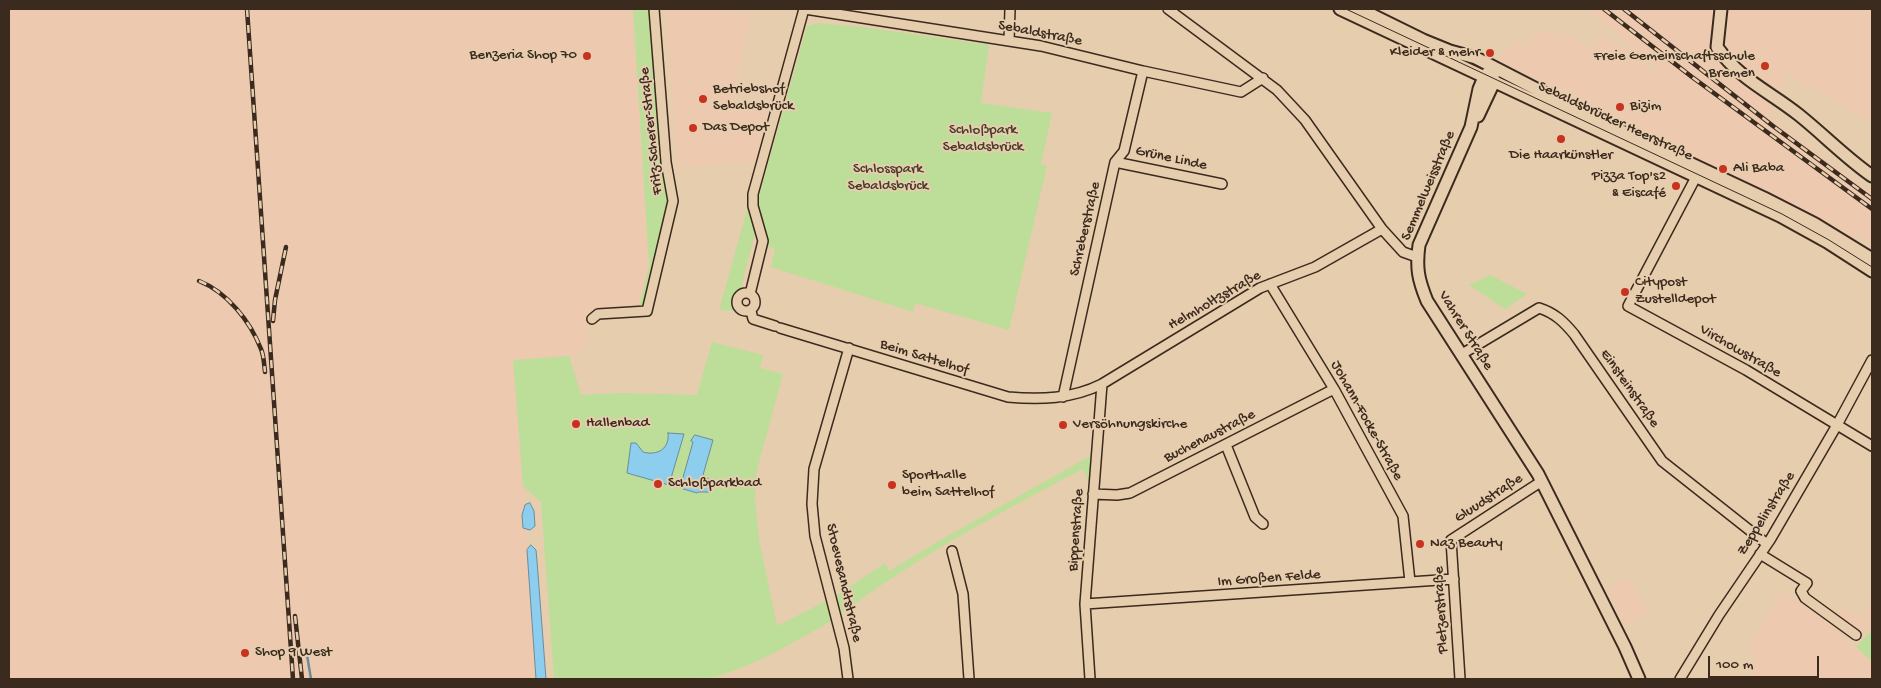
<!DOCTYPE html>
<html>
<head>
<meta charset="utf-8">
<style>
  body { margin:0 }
  #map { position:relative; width:1881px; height:688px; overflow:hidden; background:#e6cdae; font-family:"Gochi Hand",sans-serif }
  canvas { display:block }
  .frame { position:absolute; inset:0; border:10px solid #3b2a1e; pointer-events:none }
  .scale { position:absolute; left:1708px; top:656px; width:111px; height:22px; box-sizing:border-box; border:2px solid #3b2a1e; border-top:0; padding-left:6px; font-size:15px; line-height:18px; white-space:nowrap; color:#3b2a1e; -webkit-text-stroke:4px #e6cdae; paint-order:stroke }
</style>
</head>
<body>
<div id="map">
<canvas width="1881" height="688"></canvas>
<div class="frame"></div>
<div class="scale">100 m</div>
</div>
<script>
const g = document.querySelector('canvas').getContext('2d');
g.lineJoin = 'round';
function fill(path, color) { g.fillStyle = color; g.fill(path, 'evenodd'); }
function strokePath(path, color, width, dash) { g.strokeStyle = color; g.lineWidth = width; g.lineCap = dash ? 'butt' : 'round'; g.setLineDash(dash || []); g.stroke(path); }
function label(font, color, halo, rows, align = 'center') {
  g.font = font + ' "Gochi Hand",sans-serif'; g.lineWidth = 4; g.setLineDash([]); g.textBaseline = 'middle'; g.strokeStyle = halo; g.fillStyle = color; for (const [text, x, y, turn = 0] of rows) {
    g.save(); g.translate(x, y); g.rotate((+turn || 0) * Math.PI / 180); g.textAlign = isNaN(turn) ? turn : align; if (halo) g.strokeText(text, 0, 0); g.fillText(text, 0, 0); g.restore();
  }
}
const built = new Path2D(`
  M9 9H633L649 266 639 306 586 310 587 338 585 345 579 352 569 356 513 361 522 456 535 679H9Z
  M666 9H731V14L753 12 734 86 735 104 769 113 755 161 678 166Z
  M1586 9H1872V123L1788 74 1768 116 1872 193V241L1871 242 1854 234 1850 244 1585 108 1559 90 1498 60 1515 41 1524 48 1543 28 1556 37 1563 30 1591 49 1605 33 1651 71 1654 65Z
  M1629 577 1648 613 1627 626 1608 588Z
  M1781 591 1799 602 1801 600 1872 661V679H1754L1755 658 1747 650Z
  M1872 605V635L1866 627 1860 631 1836 617 1843 607 1858 616 1862 612 1865 614Z`);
const green = new Path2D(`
  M633 9H651L668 197 644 306H639L649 266Z
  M819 23 870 28 989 45 981 103 1052 113 1041 164 1047 166 1009 330 915 303 913 312 771 267 775 249 768 246C762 229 757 214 759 196L807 26Z
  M750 199 755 233 740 291 737 296 735 311 719 310Z
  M1490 275 1527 294 1505 309 1469 285Z
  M712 342 763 355 760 368 783 374 756 474 755 501 759 539 777 626 826 601 831 621C794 642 758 664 718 676 709 679 699 676 691 679H554L541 502 523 486 513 360 569 356 581 395 621 393 697 395Z
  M1092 455 1089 483 1083 469C1001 512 918 556 844 612L837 609 834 597 885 563 889 571 944 538Z
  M1870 632 1872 635V661L1856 647Z`);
const water = new Path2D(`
  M668 433 684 434 669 485 627 473 631 443H636L643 452C657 456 670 449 668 433Z
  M695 435 713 440 703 475 710 480V492H698L697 493 680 488 693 442 691 441Z
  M530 503 534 511 535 526 530 530 523 528 522 515 525 505Z
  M531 545 536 550 537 561 546 679H536L527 550Z`);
const stream = new Path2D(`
  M306 649 311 679`);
const street = new Path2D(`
  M805 9 1041 46 1143 71 1241 92 1263 78
  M1168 9 1277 90 1305 120 1382 229 1403 252 1417 257
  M1009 41 1010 9
  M1115 162 1222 184
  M1696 177 1628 306 1746 370 1872 446
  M1270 284 1334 389 1403 516 1410 582
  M737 302a9 9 0 1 1 18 0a9 9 0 1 1-18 0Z
  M750 294 763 241 753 206V194L804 9
  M751 311 753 319 775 326
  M592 319 598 314 647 311 673 201 666 162 654 9
  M780 328 1008 397C1040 400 1072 399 1102 384L1260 288 1315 267 1382 229
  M1462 354 1539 308C1555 313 1564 322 1574 334L1662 461 1767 544
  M1063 397 1115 162 1124 151 1143 71
  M1226 445 1255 517 1263 524
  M1093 494 1117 495 1130 493 1334 389
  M952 551 963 594 969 679
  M1760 554 1807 583 1801 591 1805 598 1856 635
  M1085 604 1454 579
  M848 679 844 648 815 536 812 504 814 469 849 348
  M1090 679 1085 604 1102 384
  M1460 679 1451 540 1542 481
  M1680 679 1719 615 1770 540 1837 425 1872 360`);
const secondary = new Path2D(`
  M1340 9 1780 216 1827 242 1872 271
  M1360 9 1423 40 1450 51 1476 58 1579 111 1764 198 1815 224 1872 259
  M1721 9 1717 47C1740 80 1769 91 1799 115 1824 135 1846 158 1872 176
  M1493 67 1484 77 1479 89 1471 127 1419 245C1416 268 1418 279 1427 301L1538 474 1625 647 1639 679
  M1478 116 1494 82 1493 76`);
const tram = new Path2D(`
  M1346 9 1782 214 1829 240 1872 267`);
const rail = new Path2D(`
  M247 9 293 679
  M1604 9 1692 77 1872 209
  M1624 9 1773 126 1872 199
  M199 281C227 292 250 321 261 349 264 356 264 364 265 372
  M273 321 275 300 286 247
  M295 616 302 679`);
const markers = [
  [1490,53,5,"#c8321e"],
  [587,56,5,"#c8321e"],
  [1765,66,5,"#c8321e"],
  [703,99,5,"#c8321e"],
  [1620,107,5,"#c8321e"],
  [693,128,5,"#c8321e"],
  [1561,139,5,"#c8321e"],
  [1723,169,5,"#c8321e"],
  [1676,186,5,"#c8321e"],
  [1625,292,5,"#c8321e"],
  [576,424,5,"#c8321e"],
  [1063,425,5,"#c8321e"],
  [658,484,5,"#c8321e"],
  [892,485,5,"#c8321e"],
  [1420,544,5,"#c8321e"],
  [245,653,5,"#c8321e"]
];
const streetNames = [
  ["Sebaldstraße",1040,34,11],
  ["Sebaldsbrücker Heerstraße",1615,122,25],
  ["Fritz-Scherer-Straße",652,131,-96],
  ["Grüne Linde",1171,159,12],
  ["Semmelweisstraße",1429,186,-67],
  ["Schreberstraße",1086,229,-77],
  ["Helmholtzstraße",1215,301,-30],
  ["Vahrer Straße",1465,331,58],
  ["Virchowstraße",1740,352,30],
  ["Beim Sattelhof",924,358,17],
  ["Einsteinstraße",1629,389,55],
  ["Johann-Focke-Straße",1366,421,61],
  ["Buchenaustraße",1210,437,-27],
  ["Gluudstraße",1489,499,-33],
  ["Zeppelinstraße",1767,514,-58],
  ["Bippenstraße",1077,530,-86],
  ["Im Großen Felde",1269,579,-4],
  ["Stoevesandtstraße",843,583,77],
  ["Pletzerstraße",1442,610,-93]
];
const poiNames = [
  ["Kleider & mehr",1480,53,"right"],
  ["Benzeria Shop 70",577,56,"right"],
  ["Freie Gemeinschaftsschule",1755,57,"right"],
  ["Bremen",1755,74,"right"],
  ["Betriebshof",713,90],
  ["Sebaldsbrück",713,107],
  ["Bizim",1630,107],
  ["Das Depot",703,128],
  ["Die Haarkünstler",1561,156,"center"],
  ["Ali Baba",1733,169],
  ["Pizza Top's2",1666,177,"right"],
  ["& Eiscafé",1666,194,"right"],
  ["Citypost",1635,283],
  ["Zustelldepot",1635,300],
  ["Hallenbad",586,424],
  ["Versöhnungskirche",1073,425],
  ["Sporthalle",902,476],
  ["beim Sattelhof",902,493],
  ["Schloßparkbad",668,484],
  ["Naz Beauty",1430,544],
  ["Shop 9 West",255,653]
];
const parkNames = [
  ["Schloßpark",983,131],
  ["Sebaldsbrück",983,148],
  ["Schlosspark",888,170],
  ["Sebaldsbrück",888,187]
];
fill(built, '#edc9b0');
fill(green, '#bcde98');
fill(water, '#8dcdee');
strokePath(water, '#6c8c9b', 1);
strokePath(stream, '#6c8c9b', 2.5);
strokePath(street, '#3b2a1e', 12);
strokePath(secondary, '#3b2a1e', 15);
strokePath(street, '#e6cdae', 9);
strokePath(secondary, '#e6cdae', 11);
strokePath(tram, '#3b2a1e', 1);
strokePath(rail, '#3b2a1e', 4.5);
strokePath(rail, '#e6cdae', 2.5, [8]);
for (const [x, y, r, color] of markers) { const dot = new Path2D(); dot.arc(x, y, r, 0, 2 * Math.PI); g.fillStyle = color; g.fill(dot); strokePath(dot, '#e6cdae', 2); }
label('15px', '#3b2a1e', '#e6cdae', streetNames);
label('15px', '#3b2a1e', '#e6cdae', poiNames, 'left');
label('15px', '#483c2a', '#e6cdae', parkNames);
</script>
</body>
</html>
